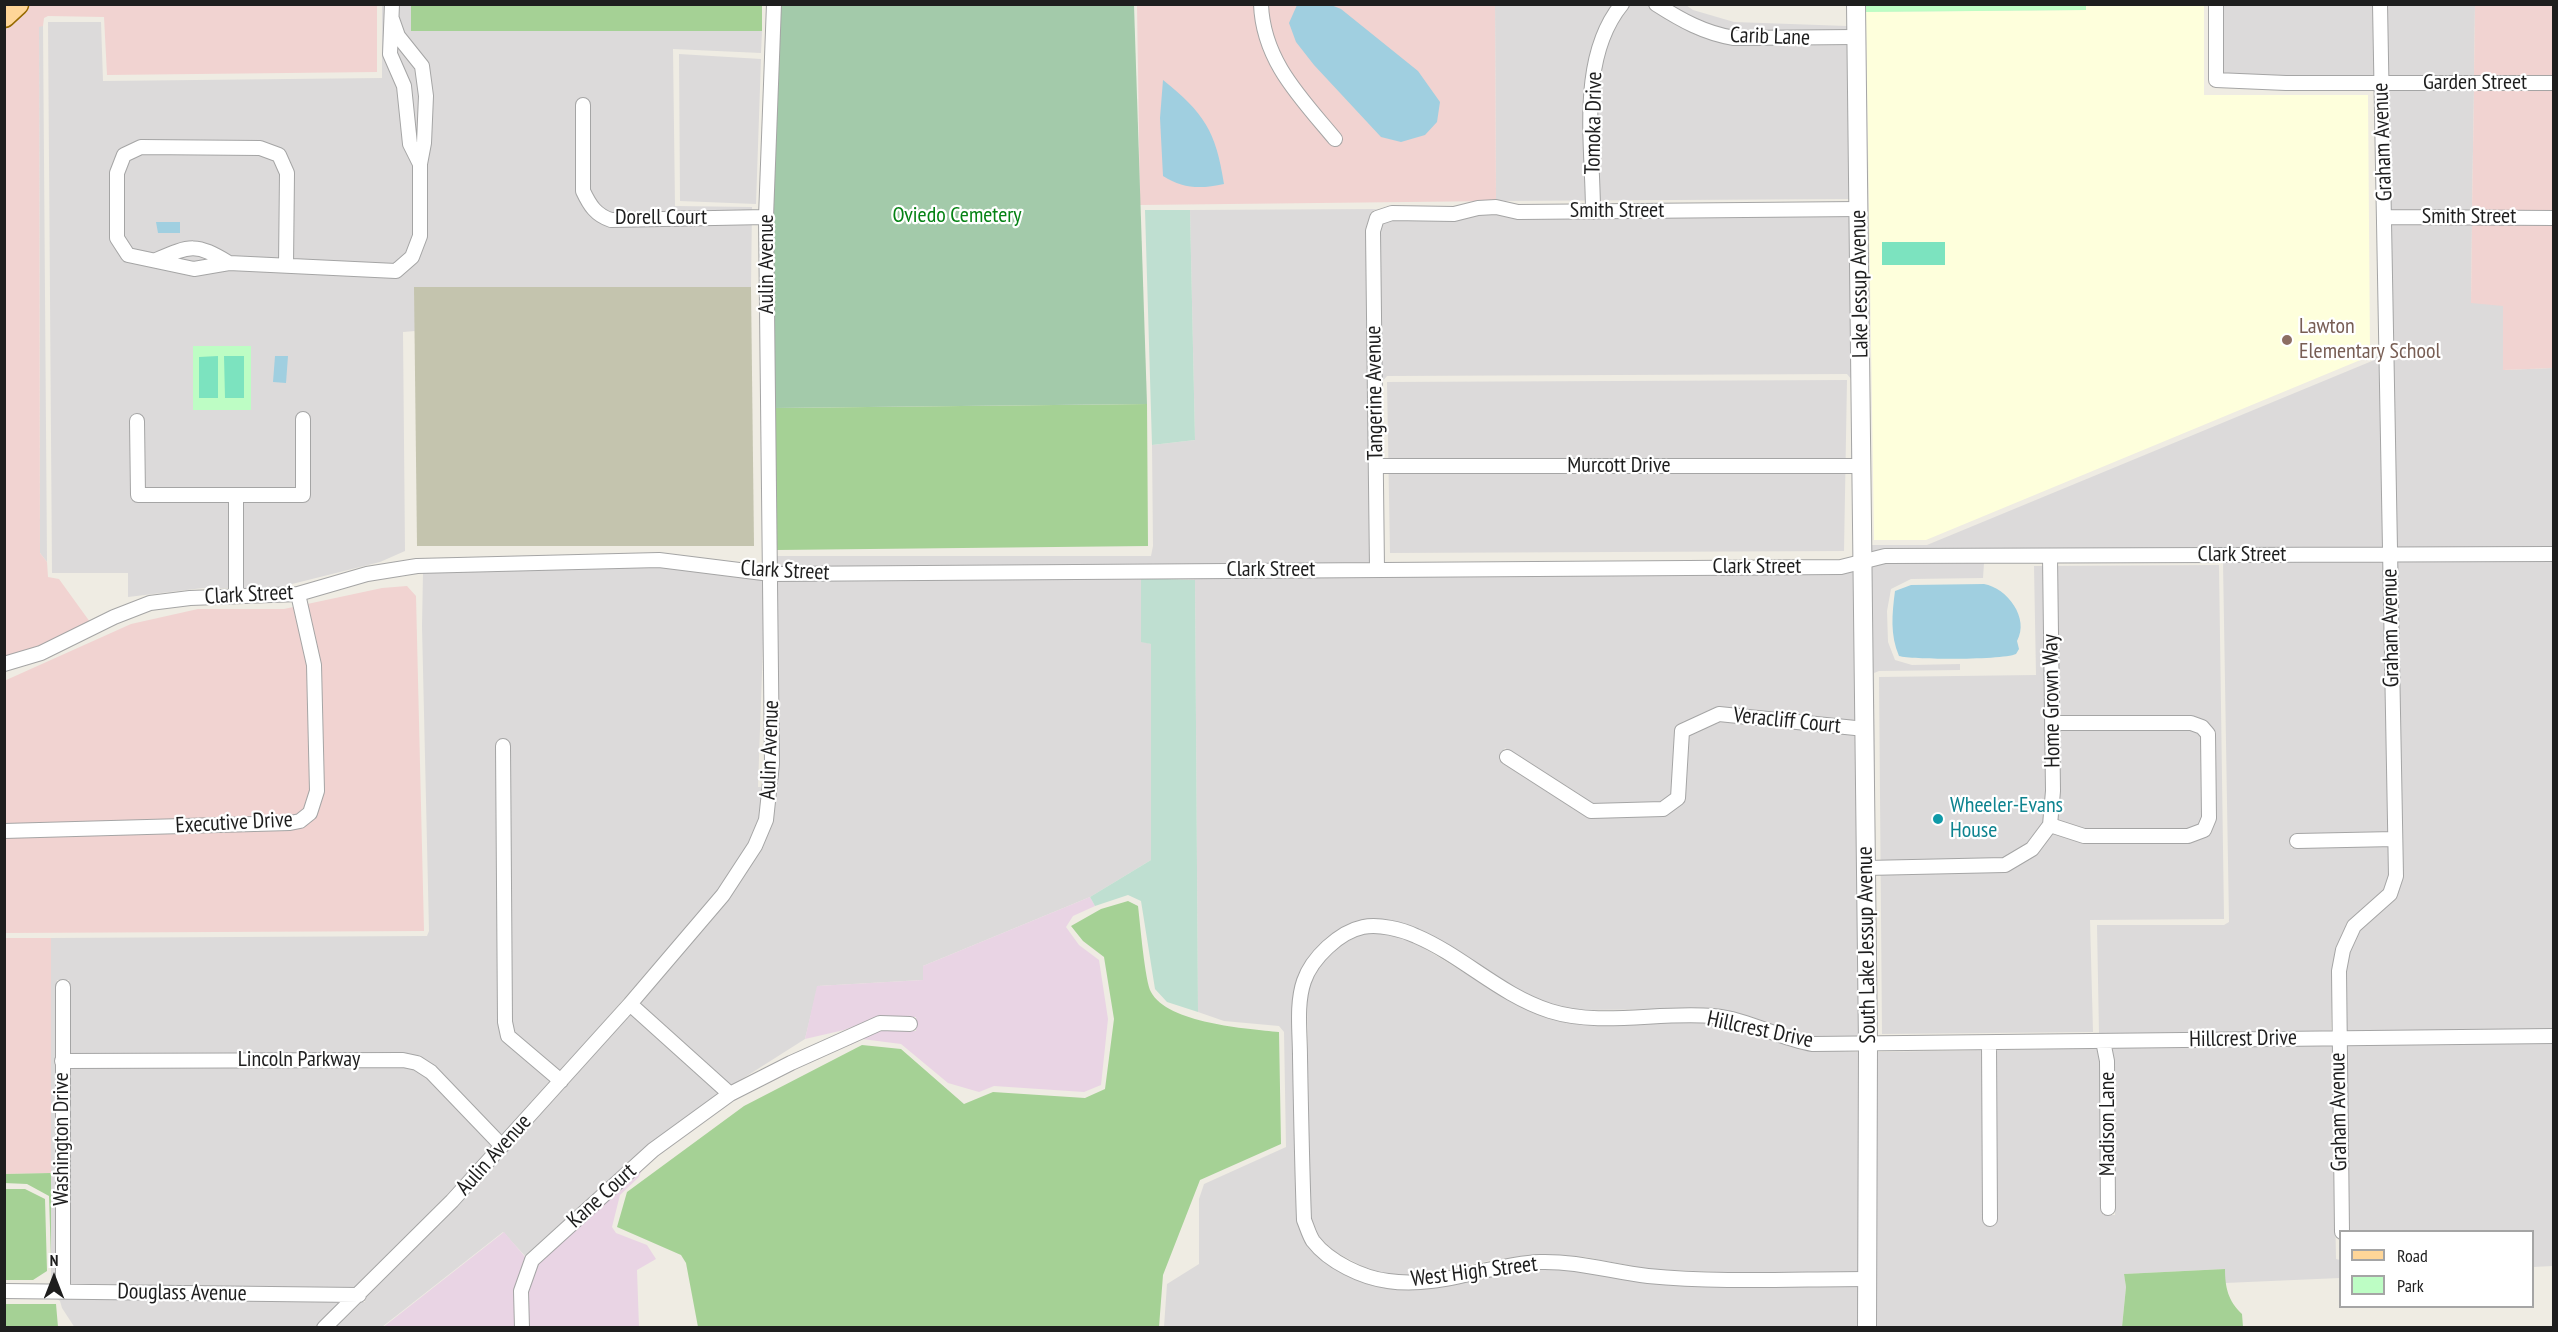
<!DOCTYPE html>
<html>
<head>
<meta charset="utf-8">
<style>
  body { margin:0 }
  #map { position:relative; width:2558px; height:1332px; overflow:hidden; background:#efece3; font-family:"PT Sans Narrow",sans-serif }
  canvas { display:block }
  .frame { position:absolute; inset:0; border:6px solid #1e1e1e; pointer-events:none }
  .legend { position:absolute; left:2339px; top:1230px; width:195px; height:78px; box-sizing:border-box; background:#fff; border:2px solid #a5a5a5; margin:0; padding:8px 10px; list-style:none; font-size:18px; color:#1e1e1e }
  .legend li { display:flex; align-items:center; gap:12px; height:30px }
  .legend b { width:30px; border:2px solid #a5a5a5 }
  .north { position:absolute; left:24px; top:1248px; width:60px; height:60px; -webkit-text-stroke:4px #fff; paint-order:stroke; rotate:0deg; font-size:16px; font-weight:700; line-height:24px; text-align:center; color:#1e1e1e }
  .north::after { content:''; display:block; margin:auto; width:21px; height:27px; background:#1e1e1e; clip-path:polygon(50% 0,100% 100%,50% 72%,0 100%) }
</style>
</head>
<body>
<div id="map">
<canvas width="2558" height="1332"></canvas>
<div class="frame"></div>
<ul class="legend">
<li><b style="height:8px;background:#ffd698"></b>Road</li>
<li><b style="height:16px;background:#bdfdc4"></b>Park</li>
</ul>
<div class="north">N</div>
</div>
<script>
const g = document.querySelector('canvas').getContext('2d');
g.lineJoin = 'round';
function fill(path, color) { g.fillStyle = color; g.fill(path, 'evenodd'); }
function strokePath(path, color, width, dash) { g.strokeStyle = color; g.lineWidth = width; g.lineCap = dash ? 'butt' : 'round'; g.setLineDash(dash || []); g.stroke(path); }
function label(font, color, halo, rows, align = 'center') {
  g.font = font + ' "PT Sans Narrow",sans-serif'; g.lineWidth = 4.5; g.setLineDash([]); g.textBaseline = 'middle'; g.strokeStyle = halo; g.fillStyle = color; for (const [text, x, y, turn = 0] of rows) {
    g.save(); g.translate(x, y); g.rotate((+turn || 0) * Math.PI / 180); g.textAlign = isNaN(turn) ? turn : align; if (halo) g.strokeText(text, 0, 0); g.fillText(text, 0, 0); g.restore();
  }
}
const residential = new Path2D(`
  M382 5H411V31H762L761 53 673 49 675 206 752 207 751 287H415V331L403 332 405 551 380 562 276 588H203L128 597V573H52L48 22H101L103 81 382 78Z
  M1495 5H1686L1693 10 1734 22 1847 26 1849 199 1496 201Z
  M2222 5H2374L2375 76H2222Z
  M2386 5H2475L2474 76H2387Z
  M39 26H43L47 562 40 553Z
  M679 54 761 59 756 204 680 201Z
  M2388 90H2474L2472 210H2391Z
  M1382 209 1374 210 1370 214 1371 563 776 567V556H1151L1153 546 1152 445 1195 440 1190 210Z
  M1496 214 1519 219 1853 216 1856 459H1851L1852 380 1847 374 1387 376 1382 382V460L1379 232 1381 224 1393 220 1454 221 1478 215Z
  M2391 224H2472L2471 302 2503 305V370L2553 368V547H2396Z
  M2380 353 2384 547 1886 549 1869 554 1871 545H1927L2372 361Z
  M1847 380 1844 551 1390 553 1387 382Z
  M2384 561 2389 833 2291 835V848L2389 846V875L2384 890 2333 965 2331 1031 2099 1034 2097 925H2224L2229 922 2223 562Z
  M2396 561H2553V1029L2344 1031V972L2348 952 2359 930 2393 900Z
  M1886 563H1984L1983 578 1911 579 1891 589 1887 611 1888 642 1895 660 1912 665 1960 664V670L1879 671 1874 673 1875 797H1871L1870 568Z
  M2219 565 2224 919 2090 920 2093 1032 1882 1034 1879 677 2036 675 2034 566Z
  M659 567 764 580 765 642 763 643 758 787H764L760 818 750 843 718 891 560 1072 513 1032 511 1021 509 740H497L500 948 504 1041 551 1082 501 1137 419 1057 404 1053 68 1054 69 980H57V1284H51V938L427 936 429 931 422 626 423 573Z
  M1857 571 1858 722 1716 707 1680 725 1676 731 1672 794 1661 802 1593 804 1505 748 1499 759 1588 817 1663 816 1681 804 1684 799 1688 736 1719 721 1859 735 1862 1038 1813 1037 1791 1033 1739 1014 1714 1009 1577 1010 1552 1005 1524 994 1419 930 1388 920 1360 921 1333 934 1313 953 1300 974 1294 1014 1298 1220 1309 1246 1329 1264 1359 1280 1388 1288H1425L1494 1274 1541 1269 1584 1271 1647 1283 1860 1286 1861 1327H1164L1167 1284 1199 1264V1199L1204 1184 1286 1147 1284 1032 1279 1026 1224 1021 1198 1012 1195 580 1148 578 1841 573Z
  M1141 578V641L1151 644V860L1090 897 923 966V980L818 986 805 1039 731 1086 639 1003 727 900 760 850 771 823 778 765 777 581Z
  M1363 934H1388L1414 942 1519 1006 1550 1018 1577 1023H1712L1736 1027 1789 1046 1813 1050 1862 1052 1860 1272H1718L1648 1269 1585 1257 1541 1255 1492 1260 1424 1275H1389L1364 1267 1335 1252 1318 1236 1310 1218 1307 995 1310 981 1322 962 1340 945Z
  M630 1013 720 1093 650 1145 525 1256 503 1232 382 1327 334 1328 361 1302H365V1298L454 1209Z
  M2553 1043V1266L2533 1267 2532 1232 2348 1231 2344 1045Z
  M2332 1045 2336 1259 2340 1260V1278L2225 1283 2224 1269 2124 1274 2126 1287 2122 1327 1873 1328 1874 1052 1983 1050 1984 1225H1996L1995 1050 2098 1048 2101 1062 2103 1215H2115L2113 1061 2110 1048Z
  M402 1067 414 1070 427 1077 493 1147 357 1288 69 1284 68 1068Z
  M55 1298 342 1302 315 1327 75 1328 62 1308 60 1301Z`);
const commercial = new Path2D(`
  M11 4 377 5V72L107 75 104 17 48 16 44 18 43 26 39 27 40 553 47 562 48 577 59 579 90 622 39 647 5 657V11Z
  M1137 5H1495L1496 201 1140 205Z
  M2475 5H2553V76H2474Z
  M2474 90H2553V211L2472 210Z
  M2472 224H2553V368L2503 370V306L2471 303Z
  M407 586 416 596 424 931 5 933 4 681 131 624 198 609H284L382 588Z
  M4 938H51V1173L5 1174Z`);
const industrial = new Path2D(`
  M1090 897 1095 906 1073 916 1066 927 1079 945 1099 960 1108 1019 1101 1085 1084 1092 994 1086 979 1092 948 1083 901 1044 862 1039 851 1045 850 1042 881 1030 916 1031V1017H878L844 1030 805 1039 817 986 923 980V966Z
  M642 1169 639 1177 620 1195 612 1227 616 1233 647 1245 656 1259 637 1270 639 1327H528L527 1292 537 1264Z
  M504 1232 526 1258 516 1327 382 1328Z`);
const education = new Path2D(`
  M2086 4 2204 5V95H2368L2370 356 1926 540H1874L1866 12 2086 10Z`);
const construction = new Path2D(`
  M414 287H751L754 546H417Z`);
const forest = new Path2D(`
  M411 5H762V31H411Z
  M1147 404 1148 546 777 550 775 408Z
  M1128 901 1138 906C1140 922 1145 982 1151 992 1167 1023 1248 1029 1279 1032L1281 1144 1200 1180 1163 1275 1159 1327H698L686 1263 681 1255 617 1227 627 1192 744 1106 862 1045 901 1049 964 1104 993 1092 1085 1098 1105 1089 1114 1019 1104 957 1083 941 1071 926 1101 909Z
  M51 1173V1259L49 1196 27 1184 4 1183 5 1174Z
  M5 1189H25L45 1199 47 1271 33 1280H5Z
  M2225 1269C2225 1287 2228 1301 2242 1314L2243 1327H2122L2126 1287 2124 1274Z
  M5 1304H56L58 1327H5Z`);
const wetland = new Path2D(`
  M1145 210H1190L1195 440 1152 445Z
  M1141 578 1195 580 1198 1012 1167 1002 1155 989 1141 901 1128 895 1095 906 1090 897 1151 860V644L1141 642Z`);
const cemetery = new Path2D(`
  M778 5H1134L1147 404 775 408 773 211Z`);
const park = new Path2D(`
  M2086 5V10L1866 12V5Z
  M193 346H251V410H193Z`);
const pitch = new Path2D(`
  M1882 242H1945V265H1882Z
  M218 356V398H199V357Z
  M224 356H244V398H225Z`);
const water = new Path2D(`
  M1297 5H1331L1341 9 1418 71 1440 102 1437 122 1425 135 1401 142 1381 137 1314 65 1296 42 1289 23Z
  M1163 80C1204 113 1216 131 1224 184 1201 189 1183 189 1163 176L1160 118Z
  M156 222H180V233H158Z
  M275 356H288L286 383 273 382Z
  M1984 584C2007 588 2030 618 2017 641L2019 649 2016 654C2003 660 1914 660 1899 656 1890 635 1892 614 1895 591L1911 585Z`);
const minor = new Path2D(`
  M392 4 390 54 404 86 410 144 420 164
  M1261 4C1263 61 1301 98 1335 139
  M1656 4C1681 20 1704 33 1734 38L1856 37
  M2216 4V80L2286 83H2554
  M583 105V191C590 206 596 215 611 220L766 217
  M1593 212C1593 145 1577 59 1622 4
  M2385 217 2554 218
  M156 260C191 245 196 243 229 263
  M286 265 287 173 279 155 260 148 141 147 124 155 117 173V238L128 255 194 269 229 263 396 271 412 257 420 236V164L424 143 426 96 422 66 398 36 392 19
  M137 421 138 495H303V419
  M1376 466H1862
  M236 495V596
  M1377 569 1373 231 1377 218 1392 213 1454 214 1478 208 1496 207 1518 212 1859 209
  M4 664 41 653 114 617 150 603 190 598 298 594 367 574 417 566 659 560 771 574 1841 567 1885 556 2554 554
  M503 746 505 1022 508 1036 561 1081
  M1507 757 1591 811 1663 809 1678 798 1682 731 1719 714 1865 729
  M2050 825 2084 836H2188L2204 830 2209 818 2208 734 2202 727 2191 723H2053
  M4 831 290 823 300 821 310 813 317 791 314 665 298 594
  M2297 841 2395 839
  M1866 868 2005 865 2032 849 2050 825 2053 791 2050 556
  M63 987V1291
  M630 1004 730 1094
  M2103 1041 2107 1061 2108 1208
  M1989 1043 1990 1219
  M62 1061 403 1060 417 1063 431 1072 502 1146
  M2342 1232 2339 971 2343 950 2354 926 2390 894 2396 876 2380 4
  M1866 1279C1794 1279 1720 1283 1648 1276 1612 1272 1578 1261 1540 1262 1490 1264 1438 1289 1388 1281 1363 1278 1329 1262 1313 1241 1309 1235 1307 1227 1304 1220 1302 1166 1301 1112 1300 1057 1300 1032 1296 1004 1304 981 1312 958 1339 932 1363 927 1379 924 1401 929 1416 936 1463 956 1500 995 1550 1011 1601 1027 1660 1011 1713 1016 1747 1019 1778 1038 1813 1044L2554 1036
  M4 1291 359 1295
  M324 1328 452 1201 630 1004 723 895 755 846 766 820 772 764 766 217 774 4
  M522 1328 521 1291 532 1260 653 1150 730 1094 791 1063 880 1023 910 1024`);
const tertiary = new Path2D(`
  M1856 4 1868 1045 1867 1328`);
const primary = new Path2D(`
  M4 16 17 4`);
const markers = [
  [2287,340,6,"#8d6e63"],
  [1938,819,6,"#0f9aa8"]
];
const streetNames = [
  ["Carib Lane",1770,37,2],
  ["Garden Street",2475,83],
  ["Tomoka Drive",1594,123,-89],
  ["Graham Avenue",2383,142,-92],
  ["Smith Street",1617,211],
  ["Smith Street",2469,217],
  ["Dorell Court",661,218],
  ["Aulin Avenue",767,264,-90],
  ["Lake Jessup Avenue",1860,284,-91],
  ["Tangerine Avenue",1375,393,-91],
  ["Murcott Drive",1619,466],
  ["Clark Street",2242,555],
  ["Clark Street",1757,567],
  ["Clark Street",1271,570],
  ["Clark Street",785,571,3],
  ["Clark Street",249,595,-3],
  ["Graham Avenue",2391,628,-91],
  ["Home Grown Way",2052,701,-91],
  ["Veracliff Court",1787,721,6],
  ["Aulin Avenue",770,750,-88],
  ["Executive Drive",234,823,-3],
  ["South Lake Jessup Avenue",1867,945,-91],
  ["Hillcrest Drive",1760,1030,12],
  ["Hillcrest Drive",2243,1039,-1],
  ["Lincoln Parkway",299,1060],
  ["Graham Avenue",2339,1112,-91],
  ["Madison Lane",2108,1124,-90],
  ["Washington Drive",62,1139,-90],
  ["Aulin Avenue",494,1155,-48],
  ["Kane Court",602,1196,-42],
  ["West High Street",1474,1272,-7],
  ["Douglass Avenue",182,1293,1]
];
const parkNames = [
  ["Oviedo Cemetery",957,216]
];
const educationNames = [
  ["Lawton",2299,327],
  ["Elementary School",2299,352]
];
const cultureNames = [
  ["Wheeler-Evans",1950,806],
  ["House",1950,831]
];
fill(residential, '#dcdada');
fill(commercial, '#f1d3d1');
fill(industrial, '#e9d4e4');
fill(education, '#feffdc');
fill(construction, '#c4c4ae');
fill(forest, '#a5d195');
fill(wetland, '#bfdfd1');
fill(cemetery, '#a3caaa');
fill(park, '#bdfdc4');
fill(pitch, '#7ce3bf');
fill(water, '#a0cfe0');
strokePath(minor, '#a5a5a5', 16);
strokePath(tertiary, '#a5a5a5', 20);
strokePath(primary, '#976a00', 25);
strokePath(minor, '#fff', 14);
strokePath(tertiary, '#fff', 18);
strokePath(primary, '#ffd698', 22);
for (const [x, y, r, color] of markers) { const dot = new Path2D(); dot.arc(x, y, r, 0, 2 * Math.PI); g.fillStyle = color; g.fill(dot); strokePath(dot, '#fff', 2); }
label('22px', '#1e1e1e', '#fff', streetNames);
label('22px', '#058214', '#fff', parkNames);
label('22px', '#785e54', '#fff', educationNames, 'left');
label('22px', '#0d838f', '#fff', cultureNames, 'left');
</script>
</body>
</html>
